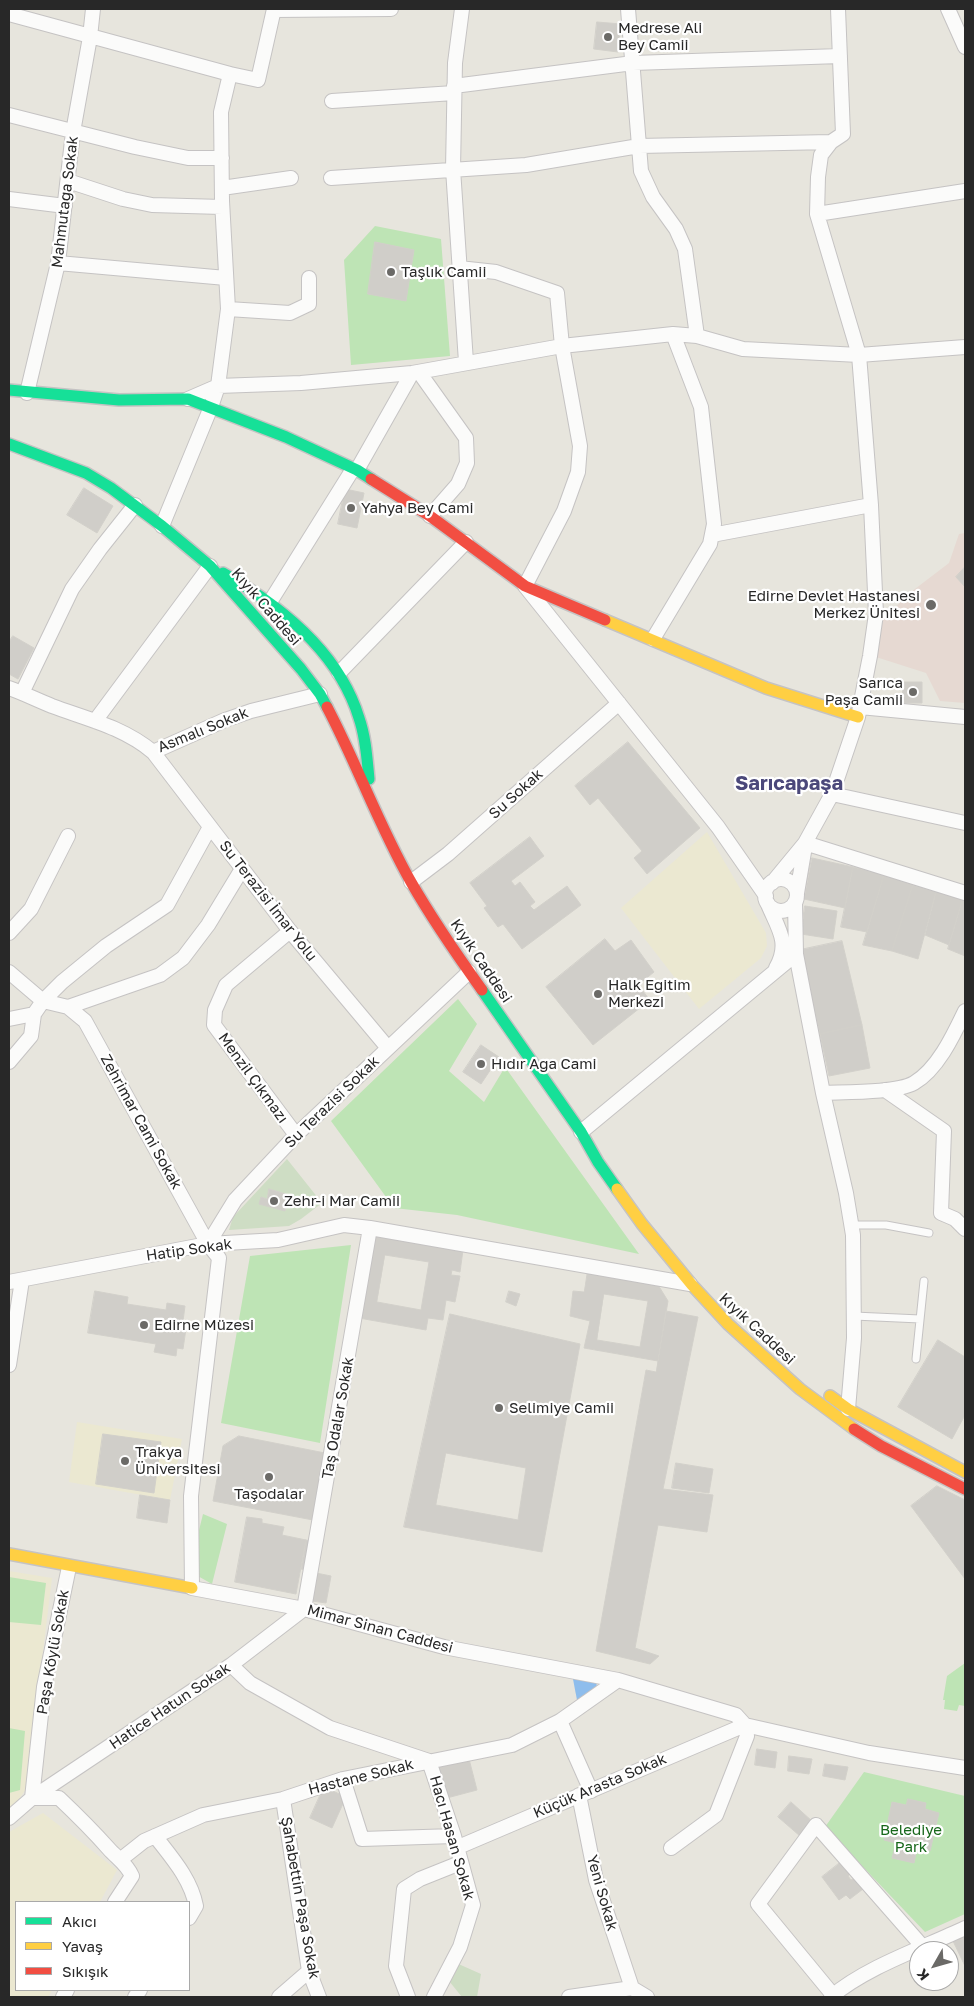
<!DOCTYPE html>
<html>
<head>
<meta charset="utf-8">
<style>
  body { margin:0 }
  #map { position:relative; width:974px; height:2006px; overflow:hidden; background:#e7e5dd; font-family:"Golos Text",sans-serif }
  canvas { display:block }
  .frame { position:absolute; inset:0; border:10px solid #282828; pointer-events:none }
  .legend { position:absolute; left:15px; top:1901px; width:175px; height:90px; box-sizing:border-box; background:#fff; border:1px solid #a9a9a9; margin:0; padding:6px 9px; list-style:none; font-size:15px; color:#282828 }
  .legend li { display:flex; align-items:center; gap:10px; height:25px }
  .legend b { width:25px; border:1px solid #a9a9a9 }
  .north { position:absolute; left:909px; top:1941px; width:50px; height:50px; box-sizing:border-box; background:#fff; border:1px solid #a9a9a9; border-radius:50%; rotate:232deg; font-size:14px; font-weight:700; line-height:20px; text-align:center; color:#282828 }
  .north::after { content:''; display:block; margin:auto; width:18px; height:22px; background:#6b6a67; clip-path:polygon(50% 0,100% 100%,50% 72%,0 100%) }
</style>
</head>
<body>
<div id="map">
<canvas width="974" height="2006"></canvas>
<div class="frame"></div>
<ul class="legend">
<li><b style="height:6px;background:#16e098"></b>Akıcı</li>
<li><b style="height:6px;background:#ffcf43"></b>Yavaş</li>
<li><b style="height:6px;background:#f24e42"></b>Sıkışık</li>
</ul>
<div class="north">K</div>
</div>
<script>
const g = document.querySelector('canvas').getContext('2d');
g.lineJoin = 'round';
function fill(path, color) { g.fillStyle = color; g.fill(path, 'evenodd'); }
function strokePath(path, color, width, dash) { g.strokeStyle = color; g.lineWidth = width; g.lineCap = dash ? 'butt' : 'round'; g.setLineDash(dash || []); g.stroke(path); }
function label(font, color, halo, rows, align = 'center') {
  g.font = font + ' "Golos Text",sans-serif'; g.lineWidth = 4.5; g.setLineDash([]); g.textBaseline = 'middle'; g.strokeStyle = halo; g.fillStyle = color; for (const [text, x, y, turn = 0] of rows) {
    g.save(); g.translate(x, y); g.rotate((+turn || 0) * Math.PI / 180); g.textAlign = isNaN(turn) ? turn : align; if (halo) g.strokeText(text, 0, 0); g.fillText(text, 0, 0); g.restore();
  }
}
const education = new Path2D(`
  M707 832 766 933 767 946 761 958 699 1009 621 908Z
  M77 1422 182 1439 170 1500 69 1482Z
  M9 1571 52 1578 26 1789 14 1806 9 1809Z
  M43 1813 117 1870 100 1902H16V1990H52L48 1997H9V1832Z`);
const medical = new Path2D(`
  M965 533V703L940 701 926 673 876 657 883 619 911 592 949 563 959 534Z`);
const green = new Path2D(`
  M375 226 441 239 450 356 351 365 344 260Z
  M458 999 477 1024 449 1071 484 1102 505 1067 639 1254 457 1215 394 1208 331 1121Z
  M351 1245 320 1443 221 1423 250 1256Z
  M203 1514 227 1524 212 1584 189 1571Z
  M9 1577 46 1583 41 1625 9 1622V1624Z
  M965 1663V1706L959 1705 957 1711 944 1709 945 1700H943L947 1676Z
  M9 1728 25 1731 20 1790 9 1793Z
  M864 1772 965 1796V1914L925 1932 825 1827Z`);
const cemetery = new Path2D(`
  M287 1159 322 1203 301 1219 289 1226 229 1230 233 1217ZM269 1189 289 1195 285 1211 261 1197 267 1199Z
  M454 1962 481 1974 477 1997H462L449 1981Z`);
const water = new Path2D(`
  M572 1674 596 1677 597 1690 577 1700Z`);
const building = new Path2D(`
  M597 22 621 24 618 52 594 49Z
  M375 242 414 250 406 301 368 294Z
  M84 488 113 506 97 533 67 515Z
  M345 489 364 493 357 528 338 524Z
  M965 567V587L956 577Z
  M13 636 34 648 18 679 9 674V642Z
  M903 682H922V703H903Z
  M628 742 700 828 647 874 634 858 642 851 598 798 590 805 575 786Z
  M530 837 544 856 511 881 515 886 520 882 535 902 530 906 534 910 567 886 581 905 522 949 503 924 498 927 484 908 487 906 470 883Z
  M812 858 853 867 845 908 804 899Z
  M853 867 884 875 867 932 841 927Z
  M884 875 913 885 892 951 863 945Z
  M913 885 936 892 918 959 892 951Z
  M936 892 963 898 949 945 925 935Z
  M963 898 965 899V956L948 949Z
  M805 906 837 911 833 939 801 934Z
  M605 939 615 951 631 940 654 972 638 985 650 1000 593 1045 546 987Z
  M842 941 862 1025 820 1034 800 950Z
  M862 1025 870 1068 829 1076 820 1034Z
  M481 1045 499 1057 481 1084 463 1072Z
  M269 1189 289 1195 285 1211 259 1204 261 1197 267 1199Z
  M373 1235 463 1250 460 1272 452 1270 451 1275 460 1276 455 1302 446 1300 443 1320 428 1318 426 1330 359 1318ZM385 1255 429 1262 421 1310 377 1302Z
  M588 1270 655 1280 668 1301 658 1361 584 1348 590 1321 570 1316 573 1291 584 1292ZM604 1294 648 1301 640 1347 597 1340Z
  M95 1291 128 1297 127 1304 166 1310 167 1303 185 1306 183 1321 187 1322 183 1349 177 1348 176 1356 154 1352 156 1344 88 1333Z
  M509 1291 520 1294 516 1306 506 1302Z
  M666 1311 698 1317 663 1489 713 1495 707 1532 658 1525 635 1648 659 1656 650 1664 596 1651 646 1370 656 1372Z
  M450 1314 580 1344 542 1552 404 1527ZM446 1453 526 1468 518 1520 436 1505Z
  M938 1340 965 1357V1415L952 1439 898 1407Z
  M103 1434 161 1442 154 1493 96 1484Z
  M239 1436 325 1453 313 1520 213 1501 223 1446Z
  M676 1463 713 1469 709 1493 672 1488Z
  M937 1486 965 1500V1579L911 1506Z
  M140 1495 170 1500 167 1523 137 1518Z
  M247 1517 262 1519V1523L284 1527 282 1535 306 1540 296 1594 235 1582Z
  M306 1540 317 1542 311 1571 301 1569Z
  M316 1573 331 1576 326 1603 312 1601Z
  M757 1749 777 1752 775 1768 755 1765Z
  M468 1755 477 1790 443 1799 435 1764Z
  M789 1756 812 1759 809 1774 788 1771Z
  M825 1764 848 1767 845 1780 823 1776Z
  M324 1787 346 1797 332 1828 310 1818Z
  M908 1799 926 1803 925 1809 939 1813 930 1851 917 1848 914 1863 892 1858 896 1843 884 1840 892 1802 906 1805Z
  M791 1802 813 1822 800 1836 778 1817Z
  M841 1862 850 1874 848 1876 851 1880 855 1878 863 1889 850 1899 846 1895 839 1900 822 1877Z
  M965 1932V1966L952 1939Z`);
const lane = new Path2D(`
  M851 1225H886L929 1233
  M854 1316 920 1319
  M916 1359 924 1281`);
const street = new Path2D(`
  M462 9 455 63 453 169 466 362
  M628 9 641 171 653 197 676 229 685 249 697 336
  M948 9 965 47
  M274 10 391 9
  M9 14 230 74
  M454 86 633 63 840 56
  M332 101 454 93
  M9 115 135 147 188 158H222
  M331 178 526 165 639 146 831 142
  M68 181 123 199 152 205 222 207
  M222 188 291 178
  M9 199 65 206
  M817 214 965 191
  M58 263 226 278
  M459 268 496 272 557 293 562 346 580 446 578 472 564 511 525 586 718 827 766 896
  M228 309 290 313 309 304V278
  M419 372 466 438 467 463 458 484 430 516
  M27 393 58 263 73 132 90 37 93 9
  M188 399 218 386 228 309 222 201 221 112 230 74 258 80 274 9
  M357 470 412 373
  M162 526 211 407 218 386 301 383 412 373 562 346 673 334 697 336 743 349 859 355 965 347
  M712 535 871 505
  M270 602 353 469
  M653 639 710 544 714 524 701 407 673 334
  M339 673 466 542
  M9 688C23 693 37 700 52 706 87 719 123 727 153 752L290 931 388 1048
  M22 693 72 589 100 549 135 505
  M860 707 965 717
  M95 721 210 566
  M153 752 225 720 251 711 320 694
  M832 794 965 823
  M805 843 965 893
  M765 895a16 16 0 1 1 32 0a16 16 0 1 1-32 0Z
  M411 882 448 854 619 703
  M772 883 805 843 832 794 858 717 870 656 876 614 871 505 859 355 817 214 818 177 821 155 831 142 843 134 838 9
  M797 893 805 846
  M767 902C777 927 791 942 776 968
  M795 903 796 954 823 1093 846 1193 853 1235 854 1338 848 1409
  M290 931 226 985 215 1010 214 1025 296 1135
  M9 933 31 909 68 836
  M9 972 43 1001 68 1007 160 975 183 958 208 925 242 869
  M68 1007 85 1021 208 1244 219 1258 191 1496 192 1588 304 1609 444 1647 618 1680 736 1715 745 1725 747 1736 716 1815 671 1848
  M9 1019 34 1014
  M9 1062 31 1036 34 1014 43 1001 62 982 106 946 167 905 210 827
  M885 1090 944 1131 941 1213 955 1219 965 1229
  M823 1093C846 1092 896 1093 914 1083 938 1069 954 1034 965 1011
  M581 1132 796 954
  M208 1244 235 1200 296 1135 469 972
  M9 1282 208 1244 278 1240 344 1225 370 1228 690 1284
  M9 1365 22 1280
  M231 1665 250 1683 330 1728 429 1761
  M560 1721 591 1791
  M745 1725 869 1753 965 1768
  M429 1761 454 1836 473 1905 460 1947 434 1997
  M343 1779 362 1839 454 1836
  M579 1795 596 1880 632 1988
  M32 1798 44 1687 69 1567
  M32 1798H59C77 1815 93 1831 109 1849 117 1858 127 1864 132 1876L115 1902
  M283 1799 309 1971 319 1997
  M9 1818 32 1798 231 1665 304 1609 370 1228
  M155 1836C172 1858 191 1879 196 1906L189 1918
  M456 1848 745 1725
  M120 1860 144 1841 203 1815 283 1799 343 1779 512 1745 560 1721 618 1680
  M833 1995 758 1904 816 1825 923 1947
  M63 1997 67 1990
  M135 1997 140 1990
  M279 1997 309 1971
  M408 1997 396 1966 404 1889 420 1879 460 1863
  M569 1997 632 1988 647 1997
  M831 1997C866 1967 923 1948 965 1928`);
const fast = new Path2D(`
  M9 390 119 400 188 399 286 437 357 470 371 479
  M9 444 86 473 111 488 162 526 210 566 301 669 320 694 327 707
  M223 573C281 606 339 652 359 718 366 738 367 759 369 779
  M482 990 581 1132 598 1162 617 1189`);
const slow = new Path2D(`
  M605 620 766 688 858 717
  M617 1189 642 1224 692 1285 728 1324 800 1389 854 1429
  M830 1396 848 1409 965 1472
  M9 1554 192 1588`);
const jam = new Path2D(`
  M371 479 430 516 525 586 605 620
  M327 707C357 764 379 826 411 882 432 919 457 955 482 990
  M854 1429 881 1446 965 1489`);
const markers = [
  [608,37,5,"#6b6a67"],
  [391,272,5,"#6b6a67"],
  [351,508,5,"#6b6a67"],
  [931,605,6,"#6b6a67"],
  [913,692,5,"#6b6a67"],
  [598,994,5,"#6b6a67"],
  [481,1064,5,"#6b6a67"],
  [274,1201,5,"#6b6a67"],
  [144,1325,5,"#6b6a67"],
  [499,1408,5,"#6b6a67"],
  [125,1461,5,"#6b6a67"],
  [269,1477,5,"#6b6a67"]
];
const poiNames = [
  ["Medrese Ali",618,28],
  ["Bey Camii",618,45],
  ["Taşlık Camii",401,272],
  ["Yahya Bey Cami",361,508],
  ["Edirne Devlet Hastanesi",920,596,"right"],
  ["Merkez Ünitesi",920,613,"right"],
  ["Sarıca",903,683,"right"],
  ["Paşa Camii",903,700,"right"],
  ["Halk Eğitim",608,985],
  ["Merkezi",608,1002],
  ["Hıdır Ağa Cami",491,1064],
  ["Zehr-i Mar Camii",284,1201],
  ["Edirne Müzesi",154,1325],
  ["Selimiye Camii",509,1408],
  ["Trakya",135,1452],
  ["Üniversitesi",135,1469],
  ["Taşodalar",269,1494,"center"]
];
const streetNames = [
  ["Mahmutağa Sokak",65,202,-83],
  ["Kıyık Caddesi",266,607,49],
  ["Asmalı Sokak",203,730,-22],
  ["Su Sokak",516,794,-42],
  ["Su Terazisi İmar Yolu",268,901,52],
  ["Kıyık Caddesi",481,961,56],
  ["Menzil Çıkmazı",253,1078,54],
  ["Su Terazisi Sokak",332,1102,-44],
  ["Zehrimar Cami Sokak",141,1122,61],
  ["Hatip Sokak",189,1250,-8],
  ["Kıyık Caddesi",757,1329,43],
  ["Taş Odalar Sokak",338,1418,-80],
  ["Mimar Sinan Caddesi",380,1629,15],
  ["Paşa Köylü Sokak",53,1652,-80],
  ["Hatice Hatun Sokak",170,1706,-34],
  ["Hastane Sokak",361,1777,-14],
  ["Küçük Arasta Sokak",600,1786,-23],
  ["Hacı Hasan Sokak",452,1838,74],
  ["Yeni Sokak",602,1893,74],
  ["Şahabettin Paşa Sokak",300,1898,80]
];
const parkNames = [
  ["Belediye",911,1830],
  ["Park",911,1847]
];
const districtNames = [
  ["Sarıcapaşa",789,784]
];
fill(education, '#ebe8d1');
fill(medical, '#e6d9d2');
fill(green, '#bee4b5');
fill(cemetery, '#ceddc4');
fill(water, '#8ebdec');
fill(building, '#d0cec9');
strokePath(building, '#d2d0ca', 1);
strokePath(lane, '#c5c3c3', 9);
strokePath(street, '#c5c3c3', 16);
strokePath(fast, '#c5c3c3', 14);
strokePath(slow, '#c5c3c3', 14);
strokePath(jam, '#c5c3c3', 14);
strokePath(lane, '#fbfbfa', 7);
strokePath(street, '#fbfbfa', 14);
strokePath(fast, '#16e098', 11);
strokePath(slow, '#ffcf43', 11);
strokePath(jam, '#f24e42', 11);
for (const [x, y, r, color] of markers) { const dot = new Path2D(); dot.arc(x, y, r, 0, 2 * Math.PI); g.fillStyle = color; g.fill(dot); strokePath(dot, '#fff', 2); }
label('15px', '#282828', '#fff', poiNames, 'left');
label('15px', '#282828', '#fff', streetNames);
label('15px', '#17671a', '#fff', parkNames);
label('bold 20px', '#4b487a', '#fff', districtNames);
</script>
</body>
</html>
